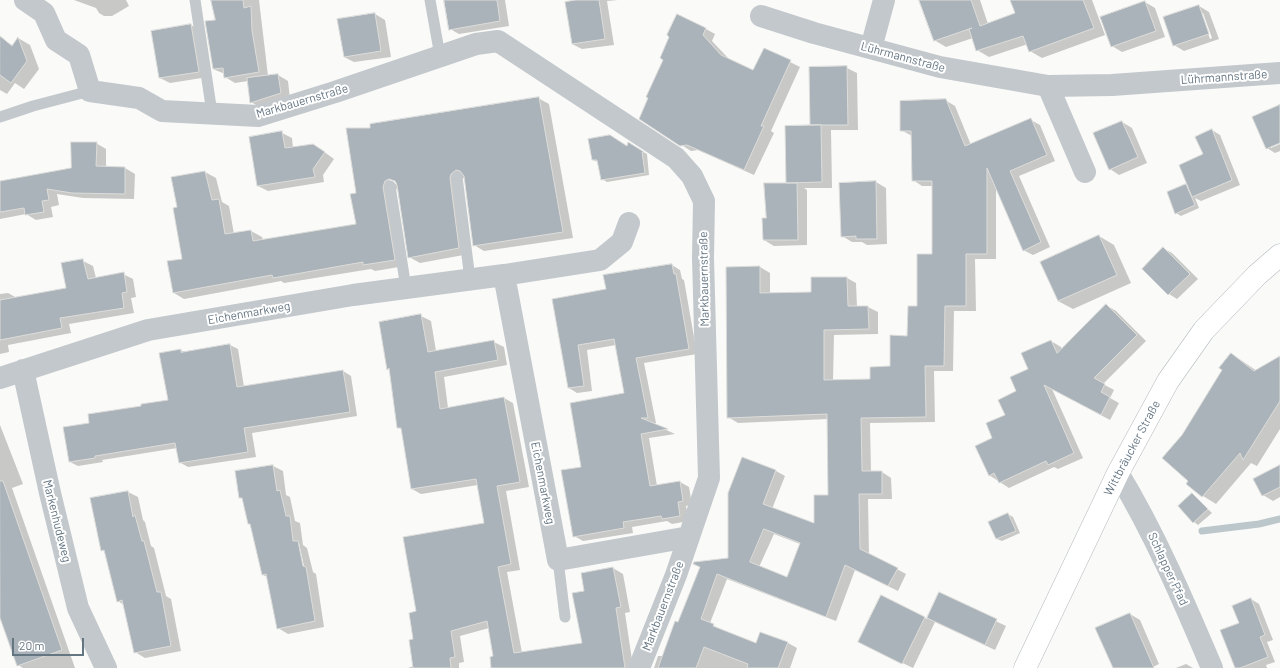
<!DOCTYPE html>
<html>
<head>
<meta charset="utf-8">
<style>
  body { margin:0 }
  #map { position:relative; width:1280px; height:668px; overflow:hidden; background:#fafaf8; font-family:Barlow,sans-serif }
  canvas { display:block }
  .scale { position:absolute; left:12px; top:638px; width:72px; height:18px; box-sizing:border-box; border:2px solid #657683; border-top:0; padding-left:5px; font-size:12px; line-height:14px; white-space:nowrap; color:#657683; -webkit-text-stroke:3px #fff; paint-order:stroke }
</style>
</head>
<body>
<div id="map">
<canvas width="1280" height="668"></canvas>
<div class="scale">20 m</div>
</div>
<script>
const g = document.querySelector('canvas').getContext('2d');
g.lineJoin = 'round';
function fill(path, color) { g.fillStyle = color; g.fill(path, 'evenodd'); }
function strokePath(path, color, width, dash) { g.strokeStyle = color; g.lineWidth = width; g.lineCap = dash ? 'butt' : 'round'; g.setLineDash(dash || []); g.stroke(path); }
function label(font, color, halo, rows, align = 'center') {
  g.font = font + ' Barlow,sans-serif'; g.lineWidth = 4; g.setLineDash([]); g.textBaseline = 'middle'; g.strokeStyle = halo; g.fillStyle = color; for (const [text, x, y, turn = 0] of rows) {
    g.save(); g.translate(x, y); g.rotate((+turn || 0) * Math.PI / 180); g.textAlign = isNaN(turn) ? turn : align; if (halo) g.strokeText(text, 0, 0); g.fillText(text, 0, 0); g.restore();
  }
}
const shadow = new Path2D(`
  M74 0H126L129 6 112 16H104L99 13 96 8Z
  M212 0H259L268 76 278 75 288 81 290 99 261 108 251 102 248 81 235 83 225 77V74L213 69 216 21Z
  M445 0H505L509 26 459 34 450 29Z
  M576 0H618L607 1 614 45 582 49 572 44Z
  M921 0H980L988 24 1016 14 1011 0H1092L1105 35 1042 58 1030 51 1028 44 989 57 977 50 973 38 946 47 934 40Z
  M1145 2 1155 8 1165 37 1122 52 1112 46Z
  M1199 6 1209 12 1219 39 1184 51 1174 45ZM1201 13H1203L1212 38 1210 39Z
  M375 14 385 20 391 57 354 62 344 57Z
  M191 25 201 31 208 77 170 83 160 78 152 31Z
  M706 29 715 34 712 41 729 59 754 71 764 49 800 67 771 131 774 133 754 175 698 150 691 151 640 118Z
  M18 38 30 45 39 69 24 89 15 83 7 94 0 90V44L3 40 14 46Z
  M847 68 857 73 858 130H831L832 188H804L807 190V245L774 246 764 240 767 219 790 184 787 182 813 126 811 125Z
  M538 98 549 104 573 238 484 251 474 245 465 177 461 180 469 254 420 263 409 257 398 186 394 194 405 266 375 271 371 269 284 283 281 281 184 299 174 293 183 259 178 208 172 178 205 172 216 178 222 202 229 206 234 234 251 231 262 237 263 240 357 224V193L371 129ZM385 176 397 182V185L384 177Z
  M945 100 955 106 971 145 1031 120 1040 125 1055 161 1019 176 1050 247 1033 255 1023 250 996 187V259H975L976 311H954L953 371H934L935 422 870 423 871 472H882L891 478 892 499H868L869 554 906 574 898 591 855 570 836 621 727 579 710 623 722 631 757 645 761 633 788 643 797 648 790 668H654L658 656H664L701 568 694 564 729 559 776 471 785 476 772 509 815 524 829 496 828 419 738 423 728 417 727 268 760 267 770 273V294L812 293 847 278 856 283 857 307H868L878 312V334L834 335 833 380H871L891 367 908 337 933 255V186H922L913 180 912 136 901 130ZM774 534 800 544 787 579 759 567Z
  M1280 104V141L1271 145V148L1280 144V151L1275 153 1267 148 1253 117Z
  M1122 122 1132 128 1147 163 1119 175 1110 169Z
  M1212 130 1220 135 1240 185 1201 201 1195 198 1199 208 1181 216 1176 213 1186 185 1189 187Z
  M282 133 292 138 293 148 323 151 334 159 323 175 324 182 268 191 258 186Z
  M96 143 106 149V168H125L135 174 134 199 83 198 57 194 59 205 51 207 53 217 36 220 26 214 0 219V182L72 169Z
  M633 146 647 154 649 175 607 182 602 179 598 162 593 160Z
  M876 182 886 188 887 244 867 245 862 242H852L842 236Z
  M1099 236 1114 245 1131 283 1073 309 1058 301Z
  M1163 248 1172 253 1198 279 1177 299 1169 294Z
  M83 261 93 266 96 278 123 274 133 279 136 297 131 298 134 313 69 324 71 333 8 345 9 352 0 354V294L8 293 17 298 67 289Z
  M672 265 680 270 682 279 684 280 697 354 644 363 656 423H651L675 434 649 438 657 486 680 482 689 487 692 505 686 506 689 521 672 524 667 521 632 527 633 533 583 541 574 536 582 468 626 394 616 345 587 350 592 391 577 393 569 388 553 299 607 290Z
  M1106 305 1116 311 1146 341 1103 384 1114 390 1110 398 1119 403 1110 420 1052 389 1083 458 1058 469 1054 467 1009 488 989 475 994 439 1029 370 1051 341 1061 347 1062 350Z
  M421 316 431 321 436 351 494 342 504 347 507 365 444 377 448 408 504 398 513 403 529 487 506 491 520 570 507 572 522 653 583 643 585 591 613 568 623 574 630 612 625 613 632 660 638 668H496L489 628 460 636 464 662 459 663V668H408L414 666 417 612 485 524 478 485 421 494 412 489 402 430 398 427 390 370 388 369Z
  M230 345 238 349 244 387 343 371 351 376 357 416 252 433 256 457 188 467 179 462 177 448 102 460 103 462 78 466 70 462 90 423 169 400 180 350 184 352Z
  M1232 354 1257 371 1280 357V429L1257 466 1251 463 1216 504 1203 496 1187 483 1190 481 1183 436Z
  M0 425 23 484 12 488 75 668H23L18 665 0 616Z
  M273 466 283 471 286 495 290 497 295 521 300 523 303 545 307 548 313 572 316 574 324 627 288 634 278 628 267 577 263 575 252 525 249 523 244 499 240 497ZM297 543H299L305 571H303Z
  M1280 466V497L1273 501 1263 495Z
  M128 492 138 497 143 520 145 522 151 546 154 548 166 596 171 599 181 651 145 658 135 652 124 605 118 601 106 553 102 550 92 499Z
  M1192 494 1212 513 1198 525 1194 522Z
  M1008 514 1013 517 1020 533 1002 541 997 539Z
  M939 594 1006 626 995 650 935 622 913 668 859 642 925 618 927 619Z
  M1251 599 1259 604 1273 640 1267 642 1275 662 1266 665 1267 668H1236L1241 623Z
  M1130 614 1140 620 1159 664 1151 668H1114Z
  M1186 664 1193 668H1176Z`);
const stream = new Path2D(`
  M1202 531 1259 524 1280 519`);
const building = new Path2D(`
  M211 0H243L244 8 251 6 252 31 259 72 224 78 223 68 213 69 205 21 215 20Z
  M444 0H497L500 21 449 30Z
  M576 0H599L605 39 572 44 565 2Z
  M919 0H971L980 26 1015 13 1010 0H1083L1094 28 1029 52 1023 36 976 51 969 29 972 28 934 41Z
  M1145 1 1156 31 1111 47 1100 17Z
  M1199 5 1209 34 1173 46 1163 17Z
  M375 13 381 51 344 57 337 19Z
  M677 14 706 28 703 35 721 55 753 70 764 48 791 60 761 126H764L744 170 687 145 680 146 639 119 648 98 646 97 663 60 660 58 669 37 667 35Z
  M191 24 199 72 159 78 151 31Z
  M0 36 12 46 18 37 27 61 11 83 0 75Z
  M847 66 848 125H810L809 67Z
  M278 74 281 93 250 103 247 78Z
  M539 97 563 232 473 246 464 176 460 171 456 170 451 174 450 178 459 248 408 258 397 185 395 181 389 179 385 181 383 187 395 260 363 265V262L273 278 272 275 173 293 167 261 182 259 173 208 177 207 171 177 205 171 212 200 219 199 225 234 251 230 253 241 356 224 350 194 356 193 346 128H370V124Z
  M946 99 965 146 1031 118 1047 155 1010 171 1041 242 1023 251 987 168V254H966V306H945L944 366H925L926 417 861 418 862 471H882V494H859L860 549 898 568 888 586 845 565 826 617 717 574 701 619 714 624 713 626 756 643 760 632 788 642 778 668H747L748 664 704 647 696 668H658L675 621 678 622 700 567 693 564 694 562 728 558V493L742 457 776 470 763 504 814 523V495H828L827 414 727 418 726 267 760 266V293L811 292V277H847L848 306H868L869 329 824 330V380L870 379V367L890 366V335L907 336 908 306H917V254H932V181H912L911 131H900V101ZM764 529 800 543 787 577 750 562Z
  M1280 105V143L1266 149 1252 117Z
  M1122 121 1138 157 1109 170 1093 133Z
  M821 125 822 182 786 183 785 126Z
  M1212 129 1232 180 1192 197 1179 165 1203 154 1195 137Z
  M282 131 285 148 313 144 325 152 313 169 315 177 257 186 249 137Z
  M610 135 627 146 628 142 644 152H642L645 173 601 180 597 160H592L588 139Z
  M71 142H97L96 166 125 167V194L72 193 47 189 49 200 42 201 44 212 25 215 24 208 0 212V181L71 168Z
  M876 181 877 239H856V236L841 237 839 183Z
  M764 183H797L798 240H763L762 218H766Z
  M1186 184 1195 205 1175 214 1167 192Z
  M1099 235 1117 275 1058 301 1040 262Z
  M1163 247 1190 274 1168 295 1142 269Z
  M83 259 88 279 124 272 127 292 122 293 124 308 60 318 62 328 0 340V300L66 288 61 263Z
  M672 264 674 274H676L689 349 636 358 648 418H641L668 429 641 434 650 486 680 481 683 501 678 502 680 516 662 519 661 516 623 522 624 528 573 537 561 470 581 467 570 403 624 393 614 339 578 345 584 386 568 388 552 299 606 289 603 275Z
  M1106 304 1137 335 1094 378 1105 384 1101 392 1110 397 1101 415 1044 385 1074 453 1048 465 1046 461 999 483 994 473 989 476 975 446 992 438 986 423 1005 415 998 400 1016 391 1010 377 1028 369 1021 353 1051 340 1057 353Z
  M421 314 428 352 494 340 498 360 435 372 440 409 504 397 520 482 497 486 511 564 498 567 514 653 582 643 572 593 584 591 581 573 613 567 621 607 616 608 625 668H491L490 657 493 656 487 621 451 631 455 657 450 658 451 668H413L409 640 413 639 409 613 416 611 403 537 484 523 476 479 411 489 401 428H397L389 368 387 370 379 322Z
  M230 344 237 387 343 370 350 412 244 428 248 452 179 463 175 443 95 456V458L69 462 63 427 89 423 88 414 141 406V404L168 400 159 353 181 349V352Z
  M1231 353 1254 371 1280 356V401L1243 460 1240 453 1202 497 1186 484 1188 481 1162 458 1182 435 1222 370 1219 368Z
  M273 465 277 491 280 490 286 516H290L293 541H298L303 566 306 567 315 621 277 629 266 574 262 575 250 524H248L242 498H239L235 471Z
  M1280 465V487L1262 496 1253 479Z
  M0 481H3L62 650 17 666 0 618Z
  M128 491 133 517 135 515 142 541H144L157 592H161L171 646 134 653 122 600 117 602 104 550 101 551 90 498Z
  M1192 493 1208 509 1193 523 1178 506Z
  M1008 513 1016 531 996 539 988 522Z
  M939 592 997 619 985 645 927 618Z
  M881 595 925 617 902 664 858 642Z
  M1251 598 1265 635 1260 637 1268 657 1240 668H1235L1220 630 1239 623 1232 606Z
  M1130 613 1140 636 1154 668H1113L1095 628Z`);
const service = new Path2D(`
  M195 0 212 113
  M430 0 440 56
  M0 117 33 106 90 91
  M457 177 470 279
  M390 186 406 288
  M558 560 565 617`);
const minor = new Path2D(`
  M25 0 44 13 56 40 79 55 90 91 139 98 162 111 258 116 335 92 476 44 498 41 676 158 692 176 704 201 703 258 709 478 676 575 639 668
  M761 16 814 33 940 67 1048 86 1112 85 1280 73
  M871 48 884 0
  M1048 86 1085 172
  M504 275 600 260 622 242 629 223
  M23 370 50 493 78 608 106 668
  M0 378 148 330 353 295 504 275 558 560 689 537
  M1118 473C1155 534 1184 602 1212 668`);
const secondary = new Path2D(`
  M1025 668 1118 473 1168 381 1204 330 1257 275 1280 255`);
const streetNames = [
  ["Lührmannstraße",903,57,15],
  ["Lührmannstraße",1224,77,-4],
  ["Markbauernstraße",302,101,-16],
  ["Markbauernstraße",704,279,-91],
  ["Eichenmarkweg",249,313,-10],
  ["Wittbräucker Straße",1132,448,-62],
  ["Eichenmarkweg",543,483,79],
  ["Markenhudeweg",57,521,76],
  ["Schlapper Pfad",1168,569,65],
  ["Markbauernstraße",663,606,-69]
];
fill(shadow, '#0003');
strokePath(stream, '#bbc7cb', 7);
fill(building, '#aab3b9');
strokePath(building, '#dcdcda', 1);
strokePath(secondary, '#b3babf', 23);
strokePath(service, '#c3c8cc', 11);
strokePath(minor, '#c3c8cc', 22);
strokePath(secondary, '#fff', 22);
label('12px', '#657683', '#fff', streetNames);
</script>
</body>
</html>
